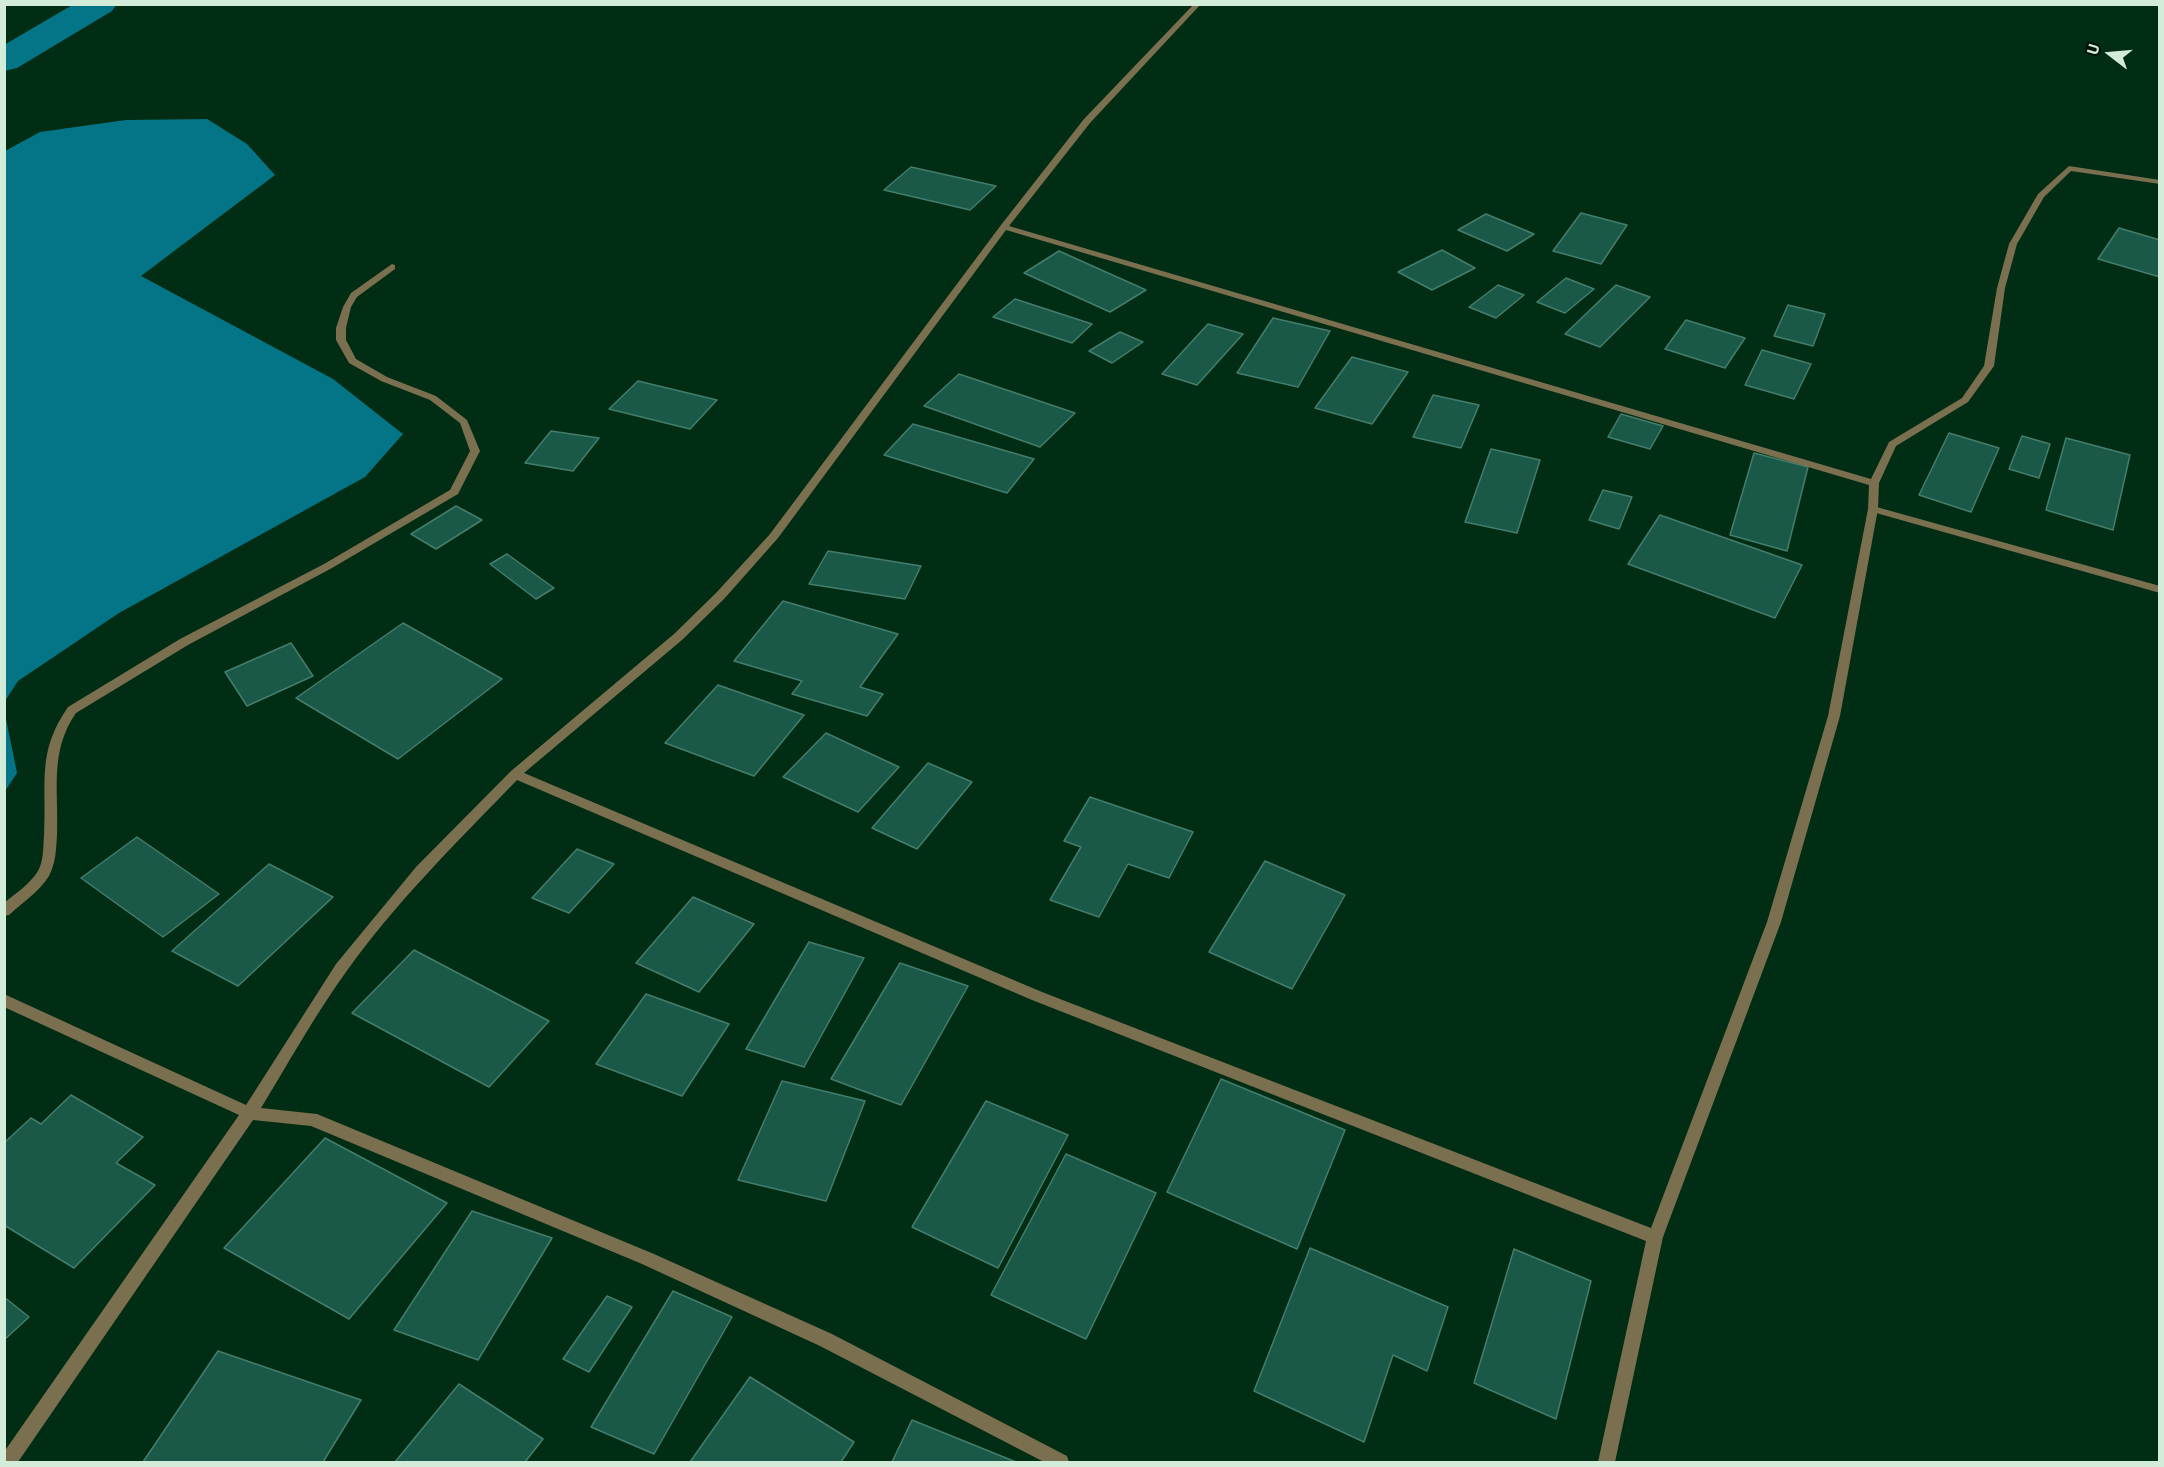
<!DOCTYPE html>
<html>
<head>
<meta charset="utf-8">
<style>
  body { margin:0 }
  #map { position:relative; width:2164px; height:1467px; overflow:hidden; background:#002d13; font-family:"Titillium Web",sans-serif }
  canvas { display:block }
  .frame { position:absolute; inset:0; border:6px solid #d3ebd9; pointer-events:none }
  .north { position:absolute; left:2080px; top:24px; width:60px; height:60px; -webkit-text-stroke:4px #021106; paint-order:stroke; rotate:286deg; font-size:16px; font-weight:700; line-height:24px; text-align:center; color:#d3ebd9 }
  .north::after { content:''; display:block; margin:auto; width:21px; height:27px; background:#d3ebd9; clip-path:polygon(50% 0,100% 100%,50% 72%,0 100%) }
</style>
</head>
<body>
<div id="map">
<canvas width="2164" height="1467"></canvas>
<div class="frame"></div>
<div class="north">U</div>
</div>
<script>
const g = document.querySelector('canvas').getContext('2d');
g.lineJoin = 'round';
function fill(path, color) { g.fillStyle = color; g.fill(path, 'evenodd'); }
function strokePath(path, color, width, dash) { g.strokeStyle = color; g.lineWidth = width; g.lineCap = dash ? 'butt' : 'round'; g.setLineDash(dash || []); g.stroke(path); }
const water = new Path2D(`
  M207 119 247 144 275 175 141 276 333 379 403 434 365 477 119 613 18 681 5 701V151L40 132 126 120Z
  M5 714 17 773 5 791H4Z`);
const canal = new Path2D(`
  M74 4H117L112 11 17 68 4 71V45Z`);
const building = new Path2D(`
  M911 167 996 186 970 210 884 190Z
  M1581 213 1627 225 1601 264 1553 251Z
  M1486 214 1534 234 1507 251 1458 230Z
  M2119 228 2160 240V277L2098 259Z
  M1442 250 1475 268 1432 290 1398 272Z
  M1059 251 1146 290 1110 312 1024 273Z
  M1566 278 1594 289 1565 313 1537 302Z
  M1498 285 1524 295 1496 318 1469 307Z
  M1616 285 1650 297 1600 347 1565 334Z
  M1015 299 1092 324 1072 343 993 317Z
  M1788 305 1825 314 1813 346 1774 336Z
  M1273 318 1330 331 1298 387 1237 373Z
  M1686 320 1745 338 1725 368 1665 349Z
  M1208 324 1243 334 1197 385 1162 374Z
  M1120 332 1143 342 1112 363 1089 351Z
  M1762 350 1811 364 1794 399 1745 385Z
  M1352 357 1408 372 1372 424 1315 408Z
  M959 374 1075 413 1040 447 924 406Z
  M638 381 717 400 690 429 609 409Z
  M1433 395 1479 405 1461 448 1413 437Z
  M1621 414 1663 426 1650 449 1608 437Z
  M913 424 1034 459 1007 493 884 455Z
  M551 431 599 438 573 471 525 463Z
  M1949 433 1999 448 1971 512 1919 495Z
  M2022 436 2050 444 2039 478 2009 469Z
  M2066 438 2130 455 2113 530 2046 510Z
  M1491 449 1540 460 1517 533 1465 522Z
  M1754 453 1808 467 1787 551 1730 535Z
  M1603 490 1632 497 1619 529 1589 520Z
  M456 506 482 520 436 549 411 534Z
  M1660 515 1802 565 1775 618 1628 564Z
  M828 551 921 566 905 599 809 584Z
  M507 554 554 588 536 599 490 564Z
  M783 601 898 634 860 687 883 694 867 716 792 694 802 681 734 661Z
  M403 623 502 679 398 759 296 698Z
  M291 643 313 676 247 706 225 672Z
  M718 685 804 715 754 776 665 743Z
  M826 733 899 767 858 812 783 777Z
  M928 763 972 782 917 849 872 828Z
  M1090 797 1193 832 1169 878 1128 864 1099 917 1050 900 1081 847 1064 841Z
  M137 837 219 894 163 937 81 878Z
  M577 849 614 864 569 913 532 898Z
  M1265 861 1345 895 1292 989 1209 952Z
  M269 864 333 897 238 986 172 951Z
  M693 897 754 924 699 992 636 963Z
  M809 942 864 958 804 1067 746 1049Z
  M414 950 549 1021 489 1087 352 1013Z
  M900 963 968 986 901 1105 831 1079Z
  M646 994 729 1024 682 1096 596 1064Z
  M1221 1079 1345 1130 1297 1249 1167 1192Z
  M782 1081 865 1101 826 1201 738 1180Z
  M71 1095 143 1137 116 1163 155 1185 74 1268 4 1225V1143L31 1118 41 1124Z
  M986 1101 1068 1135 998 1268 912 1227Z
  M325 1138 447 1203 349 1319 224 1248Z
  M1066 1154 1156 1193 1086 1339 991 1295Z
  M472 1211 552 1238 478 1360 394 1330Z
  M1310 1248 1448 1307 1427 1371 1393 1355 1364 1442 1254 1391Z
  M1514 1249 1591 1281 1556 1419 1474 1383Z
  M673 1291 732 1317 654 1454 591 1427Z
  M607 1296 632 1307 589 1372 563 1359Z
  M4 1297 29 1317 4 1340Z
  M218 1351 361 1400 323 1462H143Z
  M750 1377 854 1442 841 1462H690Z
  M459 1384 543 1439 525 1462H395Z
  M912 1420 1016 1462H892Z`);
const lane = new Path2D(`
  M1873 506 2160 586V593L1869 511 1868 509 1869 507Z`);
const street = new Path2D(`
  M1194 4H1201L1090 123 1009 226 1871 479 1889 442 1962 398 1984 366 1997 288 2009 244 2038 194 2069 166 2160 180V184L2071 171 2044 197 2017 244 2005 288 1994 366 1968 402 1896 446 1879 483 1878 509 1840 716 1781 922 1663 1237 1615 1462H1598L1646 1241 1032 1000 517 780C458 841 396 902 346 972 315 1015 289 1062 261 1108L317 1114 654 1254 832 1334 1067 1456 1069 1462H1044L820 1346 642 1264 311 1126 253 1120 18 1462H4V1452L239 1115 4 1007V994L246 1105 336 964 416 867 511 771 674 634 716 593 770 534 1001 225 1084 119ZM1006 230 1869 485 1868 509 1828 716 1767 922 1651 1228 1042 992 524 773 682 640 724 599 778 538Z
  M392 264 395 265V269L357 297 351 307 346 328V340L356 359 387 377 436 396 467 420 480 451 458 494 332 568 188 645 76 713C49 752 59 790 57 835 56 850 56 862 49 876 39 892 22 903 9 915L4 916V903C16 893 30 884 38 871 44 860 43 847 44 835 47 783 36 753 68 707L180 639 324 564 450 490 470 451 460 423 430 400 381 381 349 363 336 340V328L343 307 351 293Z`);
fill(water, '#037586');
fill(canal, '#037586');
fill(building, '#1a5848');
strokePath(building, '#437e6d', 1.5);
fill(lane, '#7a6f4e');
fill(street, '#7a6f4e');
</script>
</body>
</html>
